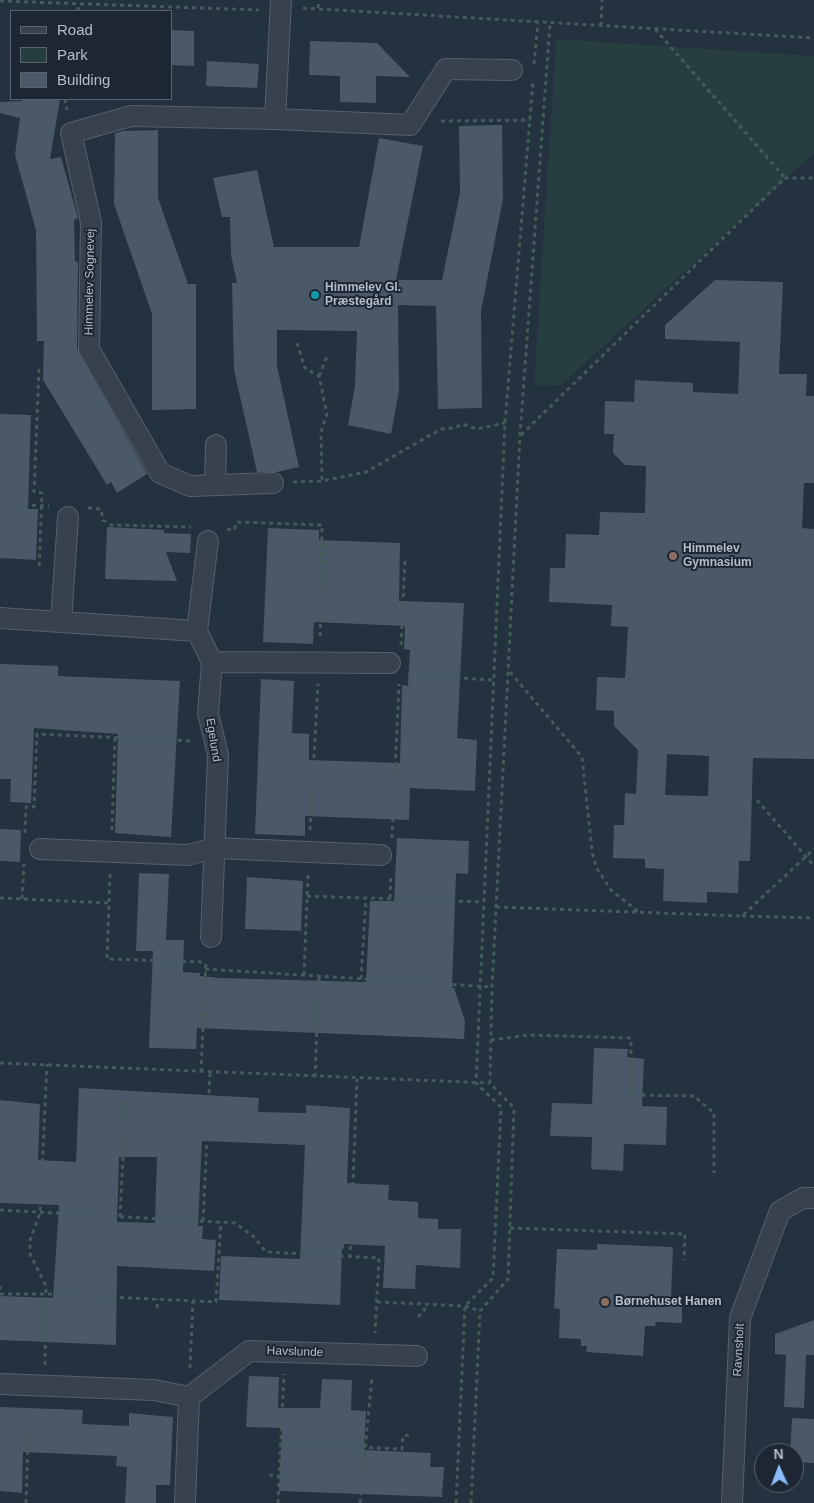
<!DOCTYPE html>
<html>
<head>
<meta charset="utf-8">
<style>
  body { margin:0 }
  #map { position:relative; width:814px; height:1503px; overflow:hidden; background:#24313e; font-family:Arial,sans-serif }
  canvas { display:block }
  .legend { position:absolute; left:10px; top:10px; width:162px; height:90px; box-sizing:border-box; background:#1d2733; border:1px solid #59636f; margin:0; padding:6px 9px; list-style:none; font-size:15px; color:#b4bdc9 }
  .legend li { display:flex; align-items:center; gap:10px; height:25px }
  .legend b { width:25px; border:1px solid #59636f }
  .north { position:absolute; left:754px; top:1443px; width:50px; height:50px; box-sizing:border-box; background:#1d2733; border:1px solid #59636f; border-radius:50%; rotate:358deg; font-size:14px; font-weight:700; line-height:20px; text-align:center; color:#b4bdc9 }
  .north::after { content:''; display:block; margin:auto; width:18px; height:22px; background:#89bcf8; clip-path:polygon(50% 0,100% 100%,50% 72%,0 100%) }
</style>
</head>
<body>
<div id="map">
<canvas width="814" height="1503"></canvas>
<ul class="legend">
<li><b style="height:6px;background:#38424e"></b>Road</li>
<li><b style="height:14px;background:#263e3f"></b>Park</li>
<li><b style="height:14px;background:#4a5867"></b>Building</li>
</ul>
<div class="north">N</div>
</div>
<script>
const g = document.querySelector('canvas').getContext('2d');
g.lineJoin = 'round';
function fill(path, color) { g.fillStyle = color; g.fill(path, 'evenodd'); }
function strokePath(path, color, width, dash) { g.strokeStyle = color; g.lineWidth = width; g.lineCap = dash ? 'butt' : 'round'; g.setLineDash(dash || []); g.stroke(path); }
function label(font, color, halo, rows, align = 'center') {
  g.font = font + ' Arial,sans-serif'; g.lineWidth = 4; g.setLineDash([]); g.textBaseline = 'middle'; g.strokeStyle = halo; g.fillStyle = color; for (const [text, x, y, turn = 0] of rows) {
    g.save(); g.translate(x, y); g.rotate((+turn || 0) * Math.PI / 180); g.textAlign = isNaN(turn) ? turn : align; if (halo) g.strokeText(text, 0, 0); g.fillText(text, 0, 0); g.restore();
  }
}
const green = new Path2D(`
  M556 39 814 56V153L561 385 534 386Z`);
const building = new Path2D(`
  M171 30 194 31V66L171 65Z
  M310 41 377 43 410 77 376 76V103L340 102V76L309 75Z
  M207 61 259 64 257 88 206 86Z
  M23 99H60L50 159 61 157 78 218 74 220 75 261 78 262 77 349 147 474 117 493 111 482 107 485 43 380 44 341H37L36 230 15 155 20 118 0 113V102L22 101Z
  M502 125 503 199 481 311 482 408 438 409 436 306 398 305 399 391 391 434 348 425 355 386 357 331 277 330V366L299 467 277 472H257L234 370 232 283H237L231 255 230 217H222L213 178 257 170 274 247H359L379 138 423 146 396 280H442L460 193 459 126Z
  M158 130V198L188 284H196V409L152 410V314L114 204 115 133 123 131Z
  M715 280 783 282 779 374H807L806 396H814V483H804L802 528 814 529V759L753 758 750 861H739L738 893 707 892V903L663 901 664 869 645 868V859L613 858 614 825H624L625 793 636 794 638 750 614 726V711L596 710 597 677 625 678 628 627 611 626 612 605 549 602 550 568H565L566 534 599 535 600 512 645 513 646 466 625 465 613 453 614 434H604L605 401 634 402 635 380 693 383V392L738 394 740 342 665 339V325ZM667 754 709 756 708 796 665 795Z
  M0 414 31 415 28 509H38L36 560 0 558Z
  M107 527 164 530V533L191 534 190 553 166 552 177 581 105 579Z
  M268 528 319 530V540L400 543 399 601 464 603 457 738 477 740 475 791 410 788 409 820 305 816V836L255 834 261 679 294 681 292 733 309 734V760L400 763 402 685 408 686 410 650 404 649 405 626 314 622 313 644 263 642Z
  M0 664 58 666V676L180 681 171 837 115 833 118 734 34 728 31 803 10 802 11 779H0Z
  M0 829 21 830 20 862 0 861Z
  M397 838 469 841 468 874 456 873 452 988H454L465 1021 464 1039 197 1028 196 1049 149 1048 153 951H136L139 873 169 874 166 940H184L183 972 200 973V976L220 978 366 982 370 901H394Z
  M247 877 303 881 301 931 245 929Z
  M594 1048 628 1049 627 1057 644 1059 642 1106 667 1107 666 1145 624 1144 623 1171 591 1169 592 1137 550 1136 552 1103 592 1104Z
  M79 1088 259 1098 258 1112 306 1113V1105L350 1108 347 1183 389 1185 388 1200 418 1202V1218L438 1219V1229H461L460 1268 416 1265 415 1289 383 1288 385 1246 344 1244V1249L342 1248 340 1305 219 1300 221 1256 300 1259 305 1145 202 1141 198 1226H203L202 1239 216 1240 214 1271 117 1266 116 1345 0 1340V1296L53 1298 59 1205 0 1203V1100L40 1104 38 1160 76 1162ZM119 1157H157L155 1223 117 1222Z
  M597 1244 673 1247 671 1298H682V1323L656 1322 655 1326H645L643 1356 586 1352 587 1346H581V1339L559 1338 560 1309 554 1308 557 1249 597 1250Z
  M814 1320V1355H806L804 1408 784 1407 786 1355 775 1354V1334Z
  M249 1376 279 1377 278 1408H320L322 1379 352 1380 351 1410 366 1411 364 1450 431 1453 430 1467H444L442 1497 279 1491 282 1428 246 1427Z
  M0 1407 83 1410 82 1424 129 1426V1413L173 1417 170 1485H156V1503H125L127 1467 116 1466 117 1456 23 1452 22 1493 0 1491Z
  M792 1418 814 1419V1463L794 1462V1453H790Z`);
const path = new Path2D(`
  M0 1 259 10
  M303 8 814 38
  M318 8 319 0
  M78 11 79 3
  M601 26 602 0
  M655 29 785 178
  M534 64 538 23
  M65 99 67 110
  M441 121 530 120
  M297 343 305 368 319 376 327 414 321 432 322 481
  M39 369 34 492 42 493 39 570
  M319 376 328 354
  M521 435 785 178H814
  M293 482 322 481 366 472 441 429 454 428 462 424 477 429 505 423
  M0 504 49 506
  M88 508 101 509 103 520 111 525 191 527
  M227 529 234 530 237 522 322 525 320 640
  M401 645 405 560
  M510 672 582 757 592 851 596 867 611 890 640 913
  M408 675 493 680
  M757 800 814 866
  M112 830 115 737
  M310 830 318 684
  M25 833 26 807H34L37 734 192 741
  M392 838 399 684
  M110 874 107 959 206 962
  M307 896 483 902
  M0 898 108 903
  M390 898 391 874
  M22 899 24 864
  M496 907 742 916 814 849
  M742 916 814 918
  M205 969 492 987
  M304 975 308 873
  M361 979 366 898
  M491 1040 529 1035 631 1038V1095L694 1096 714 1113V1173
  M0 1063 490 1083
  M201 1072 206 960
  M315 1077 319 976
  M0 1210 235 1223 253 1236 266 1252 379 1258 375 1333
  M120 1217 126 1098
  M203 1221 210 1073
  M510 1228 685 1234 684 1260
  M350 1258 357 1079
  M0 1286V1294H46L216 1302 221 1222
  M377 1302 465 1306 480 1311
  M157 1308 158 1299
  M418 1317 424 1311 425 1304
  M45 1365 46 1286 30 1254V1240L40 1213 47 1064
  M190 1368 193 1301
  M281 1444 402 1449 403 1436 412 1435
  M269 1475 280 1476
  M26 1503 29 1408
  M278 1503 284 1374
  M360 1503 372 1377
  M456 1503 465 1306 493 1278 501 1107 476 1083 505 423 533 81
  M471 1503 480 1311 508 1279 514 1108 490 1083 492 987 520 435 550 24`);
const street = new Path2D(`
  M275 119 410 125 446 69 512 70
  M273 483 190 486 160 473 89 349 91 222 71 133 131 116 275 119 281 0
  M215 485 216 445
  M0 618 197 631 212 662 208 713 218 755 211 937
  M61 622 68 517
  M197 631 208 541
  M212 662 390 663
  M40 849 188 855 214 848 381 855
  M0 1384 154 1390 189 1397 249 1351 417 1356
  M185 1503 189 1397
  M732 1503 740 1318 780 1211 803 1198H814`);
const markers = [
  [315,295,5,"#0f9aa8"],
  [673,556,5,"#8d6e63"],
  [605,1302,5,"#8d6e63"]
];
const streetNames = [
  ["Himmelev Sognevej",90,282,-89],
  ["Egelund",213,740,81],
  ["Ravnsholt",739,1350,-87],
  ["Havslunde",295,1352,2]
];
const poiNames = [
  ["Himmelev Gl.",325,288],
  ["Præstegård",325,302],
  ["Himmelev",683,549],
  ["Gymnasium",683,563],
  ["Børnehuset Hanen",615,1302]
];
fill(green, '#263e3f');
fill(building, '#4a5867');
strokePath(street, '#56606c', 22);
strokePath(path, '#445b5c', 3, [4, 4]);
strokePath(street, '#38424e', 20);
for (const [x, y, r, color] of markers) { const dot = new Path2D(); dot.arc(x, y, r, 0, 2 * Math.PI); g.fillStyle = color; g.fill(dot); strokePath(dot, '#1d2733', 2); }
label('12px', '#b4bdc9', '#1d2733', streetNames);
label('bold 12px', '#b4bdc9', '#1d2733', poiNames, 'left');
</script>
</body>
</html>
